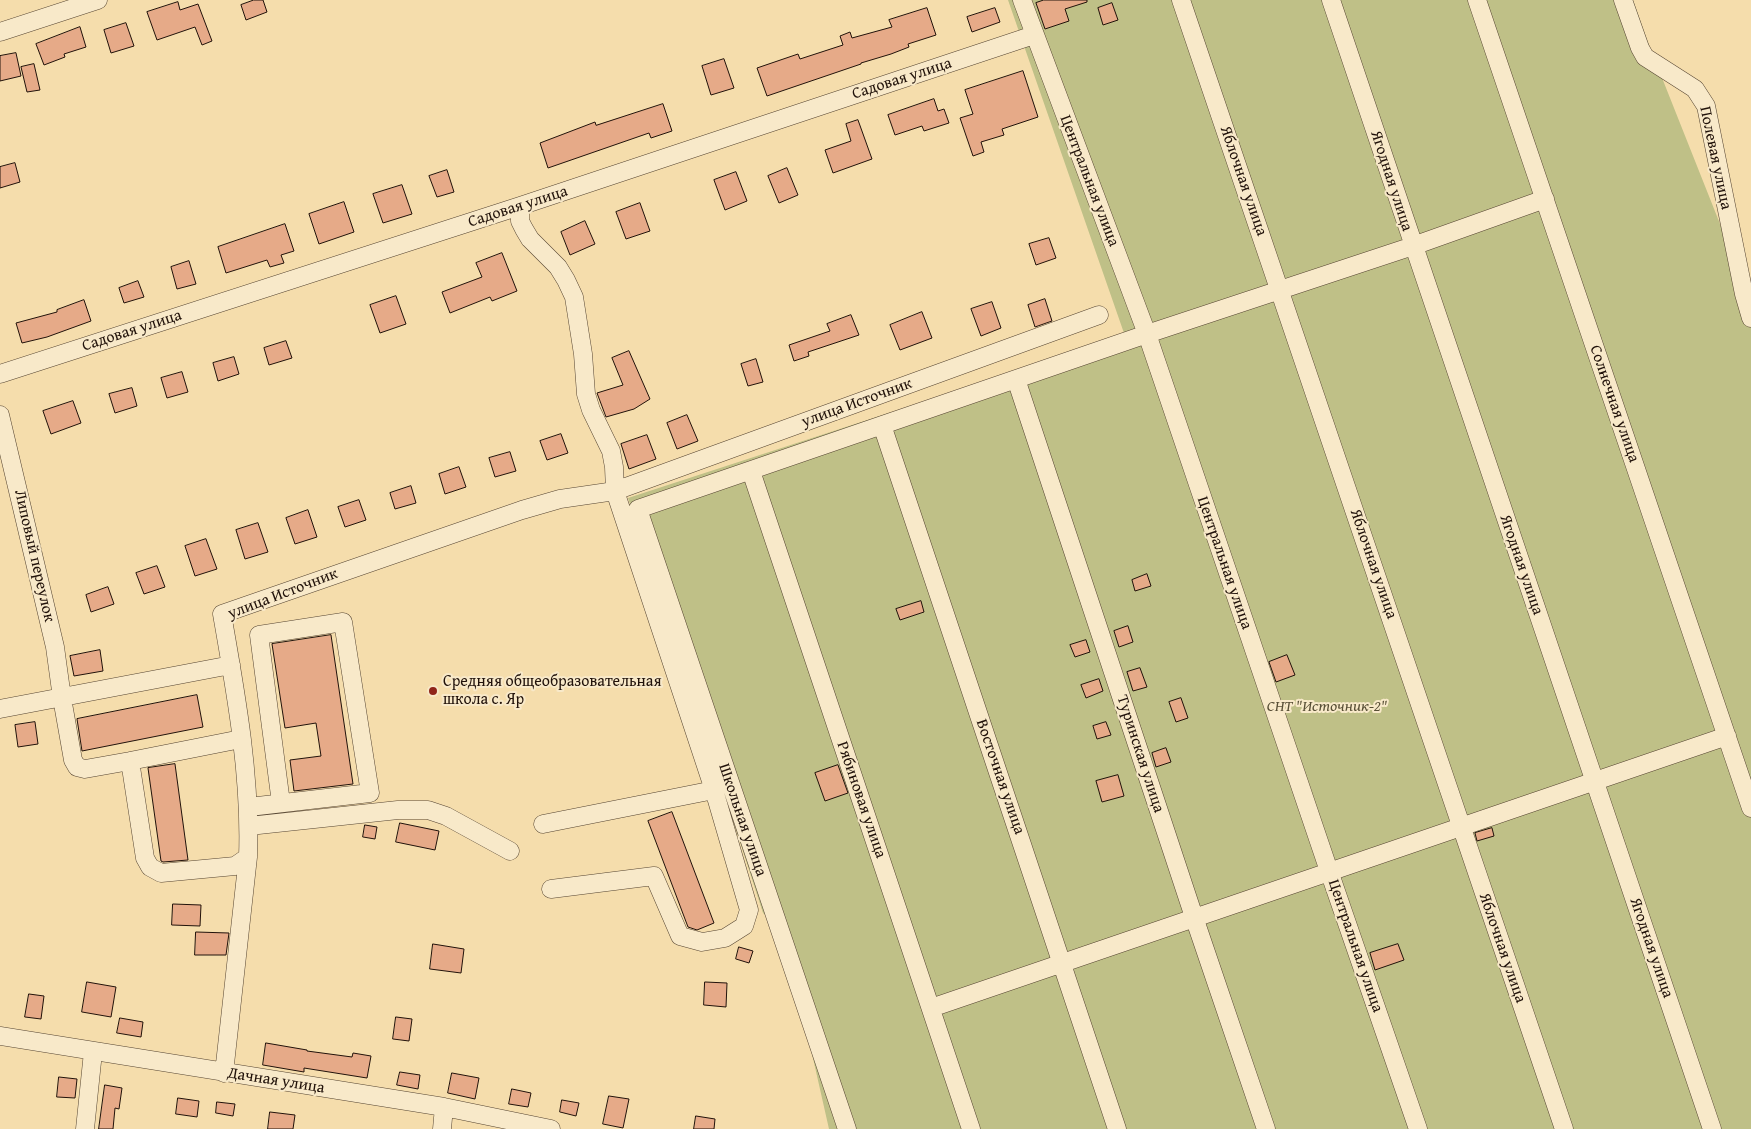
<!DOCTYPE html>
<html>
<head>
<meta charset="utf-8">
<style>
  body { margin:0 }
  canvas { display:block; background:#f5ddac }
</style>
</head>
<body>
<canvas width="1751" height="1129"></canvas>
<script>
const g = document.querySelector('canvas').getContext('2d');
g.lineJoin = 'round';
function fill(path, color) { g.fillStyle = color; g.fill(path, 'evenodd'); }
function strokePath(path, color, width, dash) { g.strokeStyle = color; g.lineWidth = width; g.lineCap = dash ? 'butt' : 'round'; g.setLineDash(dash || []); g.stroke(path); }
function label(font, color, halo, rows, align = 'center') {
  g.font = font + ' "Gentium Book Plus",serif'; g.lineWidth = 4; g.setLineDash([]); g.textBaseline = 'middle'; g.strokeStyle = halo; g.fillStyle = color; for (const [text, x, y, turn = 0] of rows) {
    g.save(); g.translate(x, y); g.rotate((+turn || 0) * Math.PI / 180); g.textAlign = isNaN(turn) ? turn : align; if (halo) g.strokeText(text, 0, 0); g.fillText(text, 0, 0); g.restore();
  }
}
const green = new Path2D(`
  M1008 0H1633L1647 40 1751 302V1129H829L784 930 763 913 628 498 1125 336Z`);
const building = new Path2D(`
  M254 0H263L267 12 246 20 241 5Z
  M1044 0H1087V2L1065 9 1069 21 1045 29 1036 3Z
  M178 2 180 10 198 4 212 41 202 45 195 27 157 40 147 12Z
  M1112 3 1118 20 1103 25 1098 8Z
  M927 8 936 35 908 44 909 47 891 54 861 63V64L767 96 757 68 798 54 800 59 843 45 840 36 850 32 852 38 892 27 889 20Z
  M995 8 1000 22 972 32 967 17Z
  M126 23 134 46 111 53 104 30Z
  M80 27 86 47 64 54 65 57 44 65 36 44Z
  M16 53 21 76 0 81V56Z
  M724 59 734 88 711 95 702 66Z
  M34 64 40 90 27 92 21 67Z
  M1023 71 1038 117 1002 129 1004 135 981 142 984 152 973 156 960 118 973 114 965 90Z
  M934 99 938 111 944 109 949 123 924 131 922 126 895 135 888 115Z
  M663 104 672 131 651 138 649 133 548 168 540 143 595 122 596 125Z
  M858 120 872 159 833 173 825 150 851 141 846 124Z
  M15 163 20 182 0 188V167Z
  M787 168 798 195 779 203 768 176Z
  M447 170 454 192 437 197 429 176Z
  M736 172 747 201 725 210 714 180Z
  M402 185 412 214 383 223 373 194Z
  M344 202 354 232 319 244 309 214Z
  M640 203 650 231 626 239 616 212Z
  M585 221 595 244 570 255 561 232Z
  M285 224 294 251 281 255 284 263 270 267 267 260 226 273 218 247Z
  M1049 238 1056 258 1036 265 1029 244Z
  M502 253 517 291 492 301 490 297 450 313 442 292 482 277 476 263Z
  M189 261 196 284 177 289 171 267Z
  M138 281 144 297 124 303 119 288Z
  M396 296 406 324 380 333 370 305Z
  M1045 299 1052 321 1035 327 1028 305Z
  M84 300 91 321 47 337 22 343 16 323 57 312V310Z
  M992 302 1001 328 981 336 971 309Z
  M922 312 932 338 900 350 890 325Z
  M851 315 859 335 808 352 809 356 794 361 789 345 830 331 827 324Z
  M286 341 292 358 269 365 264 348Z
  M629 351 650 399 634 409 606 417 597 393 623 385 612 358Z
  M234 357 239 374 218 381 213 363Z
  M756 359 763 382 748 386 741 364Z
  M182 372 188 392 167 398 161 378Z
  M132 388 137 406 115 413 109 394Z
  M73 401 81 423 51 434 43 411Z
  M687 415 698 441 677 449 667 423Z
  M561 434 568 453 547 460 540 441Z
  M647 435 656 459 629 469 621 444Z
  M510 452 516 471 495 477 489 458Z
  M459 467 466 487 445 494 439 474Z
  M411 486 416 503 395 509 390 493Z
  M359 500 366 520 345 527 338 507Z
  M308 510 317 537 295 544 286 518Z
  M258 523 268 552 245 559 236 530Z
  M206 539 217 569 195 576 185 546Z
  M157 566 165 587 144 594 136 573Z
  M1147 574 1151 586 1135 591 1132 580Z
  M108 587 114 604 91 612 86 595Z
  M921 601 924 612 900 620 896 609Z
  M1128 626 1133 642 1119 647 1114 631Z
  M331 635 353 784 294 791 290 760 321 756 316 723 285 728 272 644Z
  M1086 640 1090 652 1075 657 1070 645Z
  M100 650 103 671 74 676 70 656Z
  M1287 655 1295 675 1276 682 1269 662Z
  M1140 668 1147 687 1133 691 1127 672Z
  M1099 679 1103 691 1086 698 1081 685Z
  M197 695 203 727 82 751 77 719Z
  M1181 698 1188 718 1176 722 1169 702Z
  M35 722 38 744 18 747 15 725Z
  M1106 722 1111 735 1097 739 1093 726Z
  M1166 748 1171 762 1156 767 1152 753Z
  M175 764 188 860 163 862 161 861 148 768Z
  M838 765 848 793 825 801 815 773Z
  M1118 775 1124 796 1102 802 1096 781Z
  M672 812 714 923 697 930 688 927 648 821Z
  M400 823 439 831 435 850 396 842Z
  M365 825 377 827 375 839 363 837Z
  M1492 828 1494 836 1477 841 1475 833Z
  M173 904 201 905 200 926 172 925Z
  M196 932 229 933 226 955H195Z
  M433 944 464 949 461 973 430 969Z
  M1398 944 1404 960 1375 970 1370 953Z
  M739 947 753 951 749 963 736 959Z
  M87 982 116 987 111 1017 82 1012Z
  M705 982 727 983 726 1007 704 1005Z
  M29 994 44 996 41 1019 25 1017Z
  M396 1017 412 1019 409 1041 393 1039Z
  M120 1018 143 1022 141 1037 117 1033Z
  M266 1043 307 1050V1051L352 1057 353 1053 371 1056 367 1078 304 1068V1072L263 1065Z
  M400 1072 420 1075 418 1089 397 1085Z
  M452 1073 479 1078 475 1099 448 1093Z
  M59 1077 77 1079 75 1098 57 1097Z
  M105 1085 122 1088 119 1109 115 1108 113 1129H99Z
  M512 1089 531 1093 528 1107 509 1104Z
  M609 1096 629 1099 623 1128 603 1124Z
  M178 1098 199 1101 197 1117 176 1114Z
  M562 1100 579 1103 576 1116 560 1112Z
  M217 1102 235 1104 233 1116 216 1113Z
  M270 1112 295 1115 293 1129H268Z
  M696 1116 715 1119 714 1129H694Z`);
const minor = new Path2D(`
  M1022 0 1147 334 1329 871 1418 1129
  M1181 0C1310 376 1435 753 1564 1129
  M1331 0 1712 1129
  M1477 0 1751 808
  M1623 0 1640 48 1645 57 1695 89 1706 106 1744 294 1751 318
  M0 32 98 0
  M520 206V221L524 229 530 239 558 267 566 280 574 297 583 354 586 394 591 410 611 451 614 467 615 491 714 790 749 910 744 926 725 938 702 942 680 936 654 876 551 889
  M0 374 520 206 1034 35
  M1016 379 1194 917 1266 1129
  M0 415 55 647 62 698 73 760 77 767 85 769 130 761
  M882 425 1117 1129
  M751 471 971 1129
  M0 709 231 665
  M241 739 130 761 145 858 150 867 161 873 235 866 248 857
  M249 807 370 793 343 622 259 635 281 803
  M543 824 714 790
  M249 826 398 810H428L446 816 510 851
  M931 1008 1727 736
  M0 1036 444 1107 551 1129
  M224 1073 248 857C251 776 236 694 222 614L522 510 560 499 615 491 1099 315
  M85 1129 93 1052
  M442 1129 444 1107
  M847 1129 638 509 1147 334 1413 246 1545 199`);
const markers = [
  [433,691,5,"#8f2418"]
];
const streetNames = [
  ["Садовая улица",902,79,-18],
  ["Полевая улица",1715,158,78],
  ["Центральная улица",1089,181,69],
  ["Яблочная улица",1243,181,71],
  ["Ягодная улица",1391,181,72],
  ["Садовая улица",518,207,-18],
  ["Садовая улица",132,331,-18],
  ["улица Источник",857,403,-20],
  ["Солнечная улица",1614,404,71],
  ["Липовый переулок",34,556,77],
  ["Центральная улица",1224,563,71],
  ["Яблочная улица",1373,564,71],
  ["Ягодная улица",1521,565,71],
  ["улица Источник",283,594,-21],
  ["Туринская улица",1140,754,72],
  ["Восточная улица",1000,777,71],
  ["Рябиновая улица",861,800,71],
  ["Школьная улица",742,820,71],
  ["Центральная улица",1355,946,71],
  ["Яблочная улица",1502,948,71],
  ["Ягодная улица",1651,948,71],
  ["Дачная улица",276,1081,9]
];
const poiNames = [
  ["Средняя общеобразовательная",443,682],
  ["школа с. Яр",443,700]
];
const parkNames = [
  ["СНТ \"Источник-2\"",1327,707]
];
fill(green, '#bfc087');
fill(building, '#e6aa88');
strokePath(building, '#21120a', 1);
strokePath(minor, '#564532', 19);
strokePath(minor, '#f8e9c9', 18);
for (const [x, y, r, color] of markers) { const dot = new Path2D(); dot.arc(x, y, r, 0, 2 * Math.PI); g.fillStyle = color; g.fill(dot); strokePath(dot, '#f8e9c9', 2); }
label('16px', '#21120a', '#f8e9c9', streetNames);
label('16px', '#21120a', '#f8e9c9', poiNames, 'left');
label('italic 16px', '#584f36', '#f8e9c9', parkNames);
</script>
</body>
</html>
